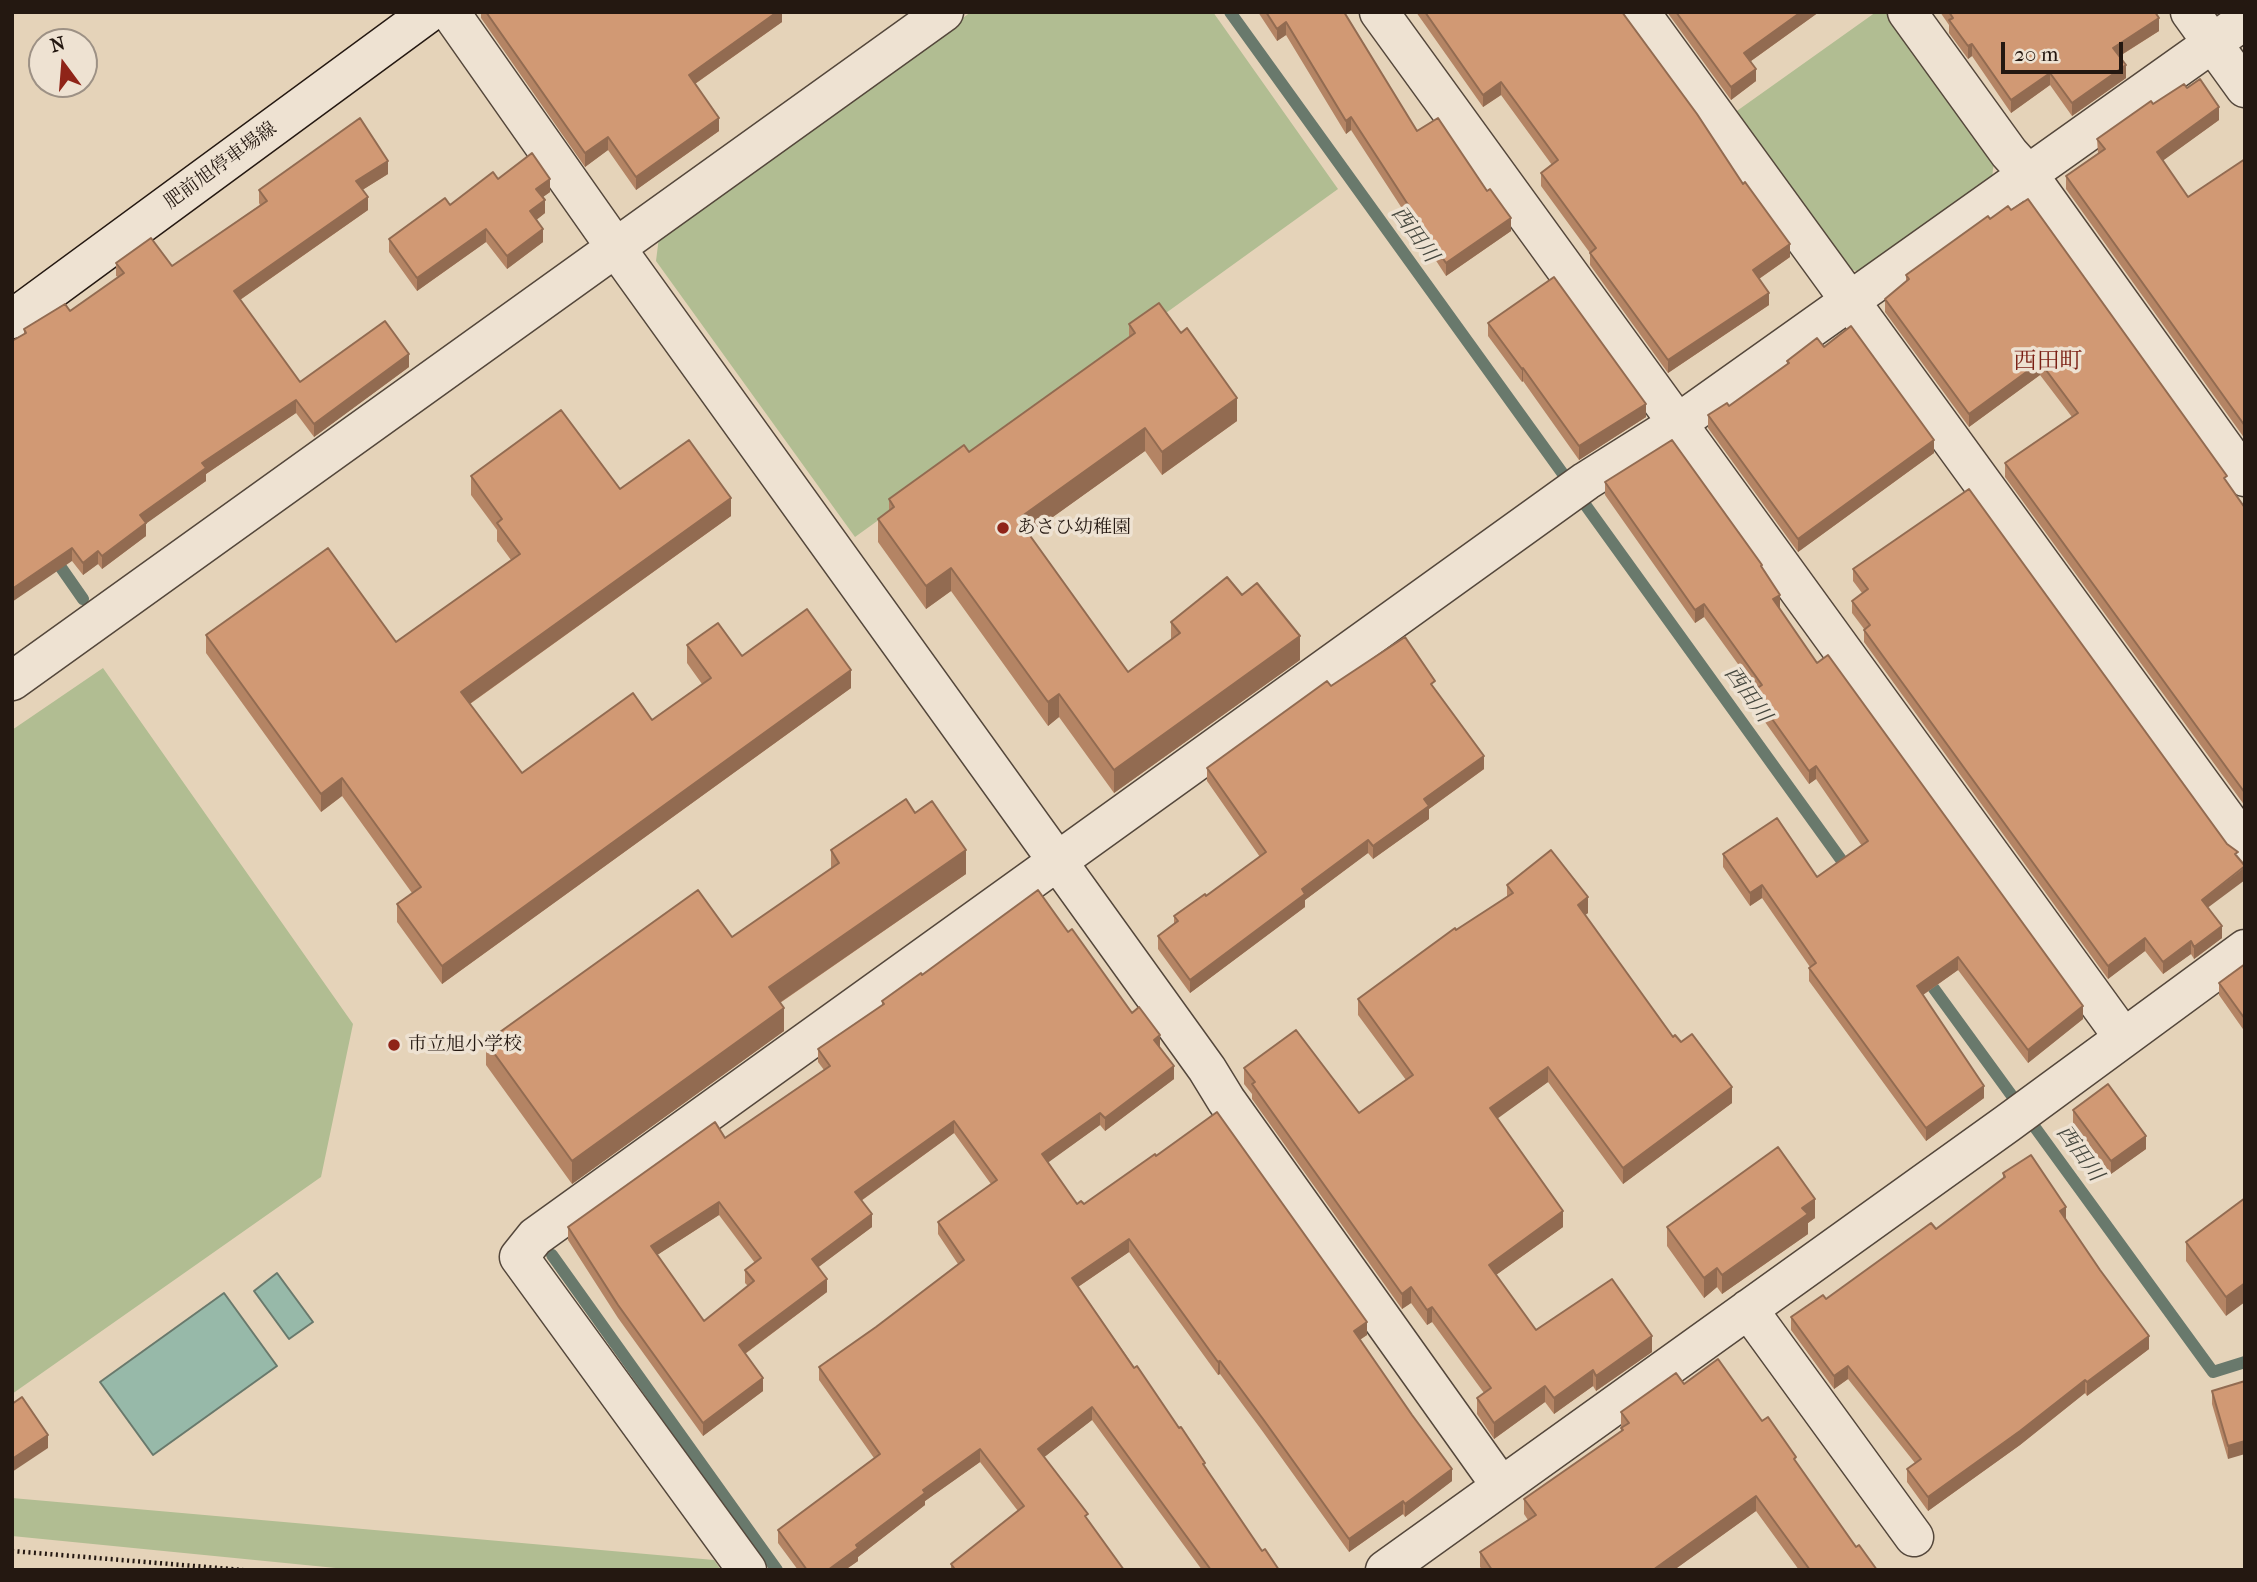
<!DOCTYPE html>
<html>
<head>
<meta charset="utf-8">
<style>
  body { margin:0 }
  #map { position:relative; width:2257px; height:1582px; overflow:hidden; background:#e5d3b9; font-family:"IM FELL French Canon",serif }
  canvas { display:block }
  .frame { position:absolute; inset:0; border:14px solid #241811; pointer-events:none }
  .north { position:absolute; left:28px; top:28px; width:70px; height:70px; box-sizing:border-box; background:#eee2d2; border:2px solid #9d9185; border-radius:50%; rotate:344deg; font-size:19px; font-weight:700; line-height:28px; text-align:center; color:#241811 }
  .north::after { content:''; display:block; margin:auto; width:24px; height:32px; background:#8f2418; clip-path:polygon(50% 0,100% 100%,50% 72%,0 100%) }
  .scale { position:absolute; left:2001px; top:42px; width:122px; height:32px; box-sizing:border-box; border:4px solid #241811; border-top:0; padding-left:9px; font-size:21px; line-height:24px; white-space:nowrap; color:#241811; -webkit-text-stroke:5px #eee2d2; paint-order:stroke }
</style>
</head>
<body>
<div id="map">
<canvas width="2257" height="1582"></canvas>
<div class="frame"></div>
<div class="north">N</div>
<div class="scale">20 m</div>
</div>
<script>
const g = document.querySelector('canvas').getContext('2d');
g.lineJoin = 'round';
function fill(path, color) { g.fillStyle = color; g.fill(path, 'evenodd'); }
function strokePath(path, color, width, dash) { g.strokeStyle = color; g.lineWidth = width; g.lineCap = dash ? 'butt' : 'round'; g.setLineDash(dash || []); g.stroke(path); }
function label(font, color, halo, rows, align = 'center') {
  g.font = font + ' "IM FELL French Canon","Noto Serif JP",serif'; g.lineWidth = 7; g.setLineDash([]); g.textBaseline = 'middle'; g.strokeStyle = halo; g.fillStyle = color; for (const [text, x, y, turn = 0] of rows) {
    g.save(); g.translate(x, y); g.rotate((+turn || 0) * Math.PI / 180); g.textAlign = isNaN(turn) ? turn : align; if (halo) g.strokeText(text, 0, 0); g.fillText(text, 0, 0); g.restore();
  }
}
const green = new Path2D(`
  M971 12H1213L1338 189 855 537 656 261 659 237Z
  M1876 12H1888L1994 161 1992 178 1861 272 1843 268 1734 113Z
  M103 668 353 1024 321 1177 12 1394V730Z
  M12 1498 714 1560 721 1570H356L12 1536Z`);
const water = new Path2D(`
  M277 1273 313 1322 289 1339 254 1291Z
  M224 1293 277 1366 153 1455 100 1382Z`);
const stream = new Path2D(`
  M1230 12 1850 872
  M53 556 83 599
  M1924 975 2213 1372 2245 1362
  M552 1255 777 1570`);
const path = new Path2D(`
  M12 1551 243 1570`);
const street = new Path2D(`
  M450 12 616 248 1207 1069 1226 1100 1501 1486
  M1379 12 2123 1037
  M1640 12 2245 844
  M1907 12 2009 153 2028 174 2245 477
  M2190 12 2245 88
  M12 681 944 12
  M1748 1309 1914 1537
  M747 1570 519 1257 535 1237 1586 481 1678 423 2245 20
  M1385 1570 2008 1123 2245 949`);
const secondary = new Path2D(`
  M12 319 430 12`);
const wall = new Path2D(`
  M481 12H782V22L695 84 719 131 636 190 608 150 585 167 481 18Z
  M1258 12H1344L1417 131 1511 231 1446 276 1351 130 1346 134 1286 35 1277 41Z
  M1416 12H1622L1790 257 1759 279 1769 305 1668 373 1590 265V253L1541 186V173L1552 165 1501 95 1483 107Z
  M1667 12H1819L1751 61 1756 81 1731 100Z
  M1940 12H2155L2159 31 2120 56 2126 78 2072 116 2050 85 2011 113 1972 56 1968 59 1949 33V25Z
  M2219 120 2163 160 2188 197 2245 159V439L2066 189V176L2098 153 2097 139Z
  M388 174 362 190 368 210 240 300 300 382 409 367 314 437 296 413 206 474V481L146 523V536L102 569 98 564 83 575 72 561 24 334V329L70 311 118 277 116 276V263L172 266 260 205 259 203V190Z
  M498 179 550 192 543 197 545 213 536 220 543 242 507 269 486 242 417 291 389 252V239Z
  M1906 275 2227 482 2245 508V806L2005 477V463L2072 417 2040 375 1969 427 1885 312V299L1906 281Z
  M1488 323 1646 417 1579 460 1523 381 1522 382 1488 336Z
  M1129 324 1237 421 1162 475 1145 451 1029 534 1128 672 1171 640V622L1242 595 1300 660 1114 793 1059 717 1048 726 951 591 926 609 878 542V519L889 512V499L969 452 1129 338Z
  M1787 361 1934 453 1798 552 1708 428V415L1729 406 1787 365Z
  M471 476 620 489 731 516 470 704 522 773 652 720 702 684 687 663V645L742 656 851 688 442 984 397 922V904L412 893 342 796 321 812 206 653V635L396 642 511 560 497 541V530L471 495Z
  M1605 482 1762 569 1780 608H1779L1817 663 2083 1019 2028 1063 1958 970 1923 995 1984 1098 1926 1141 1809 981V968L1810 967 1762 898 1750 906 1723 867V854L1817 877 1862 846 1816 779 1809 784 1765 722 1753 704V691L1756 689 1704 617 1695 623 1605 495Z
  M1853 569 2208 908 2222 938 2194 959 2191 954 2163 974 2145 951 2108 979 1864 642V629L1852 613V601L1862 593 1853 581Z
  M1331 686 1435 689 1484 769 1429 809V819L1373 859 1368 853 1305 900V907L1190 993 1158 949V936L1174 924V916L1206 896 1260 857 1207 781V768Z
  M915 813 966 874 780 1003 784 1031 572 1184 486 1065V1042L732 937 831 869V850Z
  M1507 885 1588 913 1585 915 1673 1037 1732 1103 1623 1184 1548 1082 1497 1118 1563 1227 1496 1275 1536 1330 1652 1352 1596 1391 1593 1386 1554 1414 1545 1402 1494 1439 1477 1414V1398L1484 1393 1432 1322 1427 1325 1411 1303 1402 1309 1252 1099V1094L1244 1084V1068L1359 1113 1406 1080 1358 1015V999L1456 930 1507 897Z
  M1068 932 1160 1048 1174 1079 1105 1131 1100 1125 1048 1162 1077 1204H1084L1367 1335 1360 1339 1452 1481 1405 1517 1403 1514 1349 1552 1263 1432 1220 1374 1218 1375 1129 1252 1078 1287 1205 1467 1262 1551 1279 1570H1202L1092 1420 1044 1457 1088 1521 1124 1570H951V1564L1018 1511 980 1462 925 1501V1505L858 1557V1561L845 1570H798L778 1543V1530L874 1458 819 1380V1367L876 1327 958 1264 938 1234V1222L991 1184 954 1133 861 1201 872 1227 818 1267 827 1292 745 1354 763 1391 703 1436 618 1318 568 1240V1227L725 1138 824 1070 818 1062V1049L882 1006V1001L922 975ZM719 1215 755 1263 745 1270V1283L748 1286 704 1321 657 1255Z
  M2245 964V1032L2219 995V983Z
  M2073 1110 2146 1149 2111 1174 2073 1123Z
  M2003 1173 2066 1220 2149 1349 2087 1396 2085 1393 2020 1445 1928 1511 1907 1482V1469L1915 1463 1848 1379 1834 1389 1791 1330V1317L1826 1299 1936 1229 2003 1179Z
  M2245 1198 2226 1316 2186 1261V1242Z
  M1815 1218 1808 1223V1234L1722 1294 1717 1287 1704 1298 1667 1246V1227Z
  M2245 1381 2228 1459 2212 1404V1391Z
  M1684 1384 1762 1421 1796 1464 1856 1547 1877 1570H1799L1756 1511 1674 1570H1482L1480 1567V1552L1528 1520 1524 1514V1499L1621 1431V1412Z`);
const shadedWall = new Path2D(`
  M777 12H782V22L689 88V75Z
  M1801 12H1819L1744 66V53Z
  M2159 18V31L2113 60V48Z
  M1286 22V35L1277 41V29Z
  M1972 44V56L1968 59V46Z
  M2126 65V78L2072 116V103Z
  M1756 69V81L1731 100V87Z
  M2050 73V85L2011 113V100Z
  M1501 82V95L1483 107V95Z
  M2219 107V120L2157 165V152Z
  M1351 117V130L1346 134V121Z
  M719 118V131L636 190V177Z
  M608 137V150L585 167V153Z
  M388 161V174L356 194V181Z
  M550 179V192L536 202V189Z
  M368 197V210L234 304V291Z
  M545 200V213L530 225V211Z
  M1511 218V231L1446 276V263Z
  M486 229V242L417 291V278Z
  M543 229V242L507 269V256Z
  M1790 244V257L1753 283V270Z
  M1769 293V305L1668 373V360Z
  M409 354V367L314 437V424Z
  M2040 362V375L1969 427V414Z
  M1523 368V381L1522 382V369Z
  M1237 398V421L1162 475V452Z
  M296 400V413L206 474V481L140 528V515L202 463Z
  M1646 404V417L1579 460V446Z
  M1145 428V451L1018 542V519Z
  M1934 440V453L1798 552V539Z
  M731 498V516L461 710V692Z
  M146 523V536L102 569V556Z
  M72 548V561L12 602V589Z
  M98 551V564L83 575V563Z
  M951 568V591L926 609V586Z
  M1780 595V608L1773 612V599Z
  M1704 604V617L1695 623V610Z
  M1300 636V660L1114 793V770Z
  M851 670V688L442 984V966Z
  M1059 694V717L1048 726V702Z
  M1484 756V769L1429 809V819L1373 859V846L1424 799Z
  M1816 766V779L1809 784V771Z
  M342 778V796L321 812V794Z
  M1368 840V853L1305 900V907L1190 993V980L1302 889Z
  M966 850V874L769 1010V987Z
  M2245 867V880L2202 912V900Z
  M1762 885V898L1750 906V893Z
  M1588 897V913L1578 920V905Z
  M2222 926V938L2194 959V947Z
  M2145 938V951L2108 979V966Z
  M2191 941V954L2163 974V962Z
  M1958 957V970L1917 999V986Z
  M2083 1006V1019L2028 1063V1050Z
  M784 1008V1031L572 1184V1161Z
  M1160 1035V1048L1154 1040Z
  M1174 1066V1079L1105 1131V1118Z
  M1548 1067V1082L1490 1124V1108Z
  M1984 1086V1098L1926 1141V1128Z
  M1732 1087V1103L1623 1184V1168Z
  M1100 1113V1125L1042 1167V1154Z
  M954 1121V1133L855 1205V1192Z
  M2146 1136V1149L2111 1174V1161Z
  M1815 1199V1218L1808 1223V1234L1722 1294V1275L1802 1208Z
  M719 1202V1215L651 1259V1246Z
  M2066 1207V1220L2060 1211Z
  M1563 1211V1227L1489 1280V1265Z
  M872 1214V1227L812 1272V1259Z
  M1129 1239V1252L1072 1291V1278Z
  M1717 1268V1287L1704 1298V1278Z
  M827 1279V1292L739 1358V1345Z
  M2245 1283V1302L2226 1316V1297Z
  M1411 1287V1303L1402 1309V1294Z
  M1432 1307V1322L1427 1325V1310Z
  M1367 1322V1335L1354 1344V1331Z
  M1652 1336V1352L1596 1391V1376Z
  M2149 1336V1349L2087 1396V1382Z
  M1220 1361V1374L1218 1375V1362Z
  M1848 1366V1379L1834 1389V1376Z
  M1593 1370V1386L1554 1414V1398Z
  M763 1378V1391L703 1436V1423Z
  M2085 1380V1393L2020 1445 1928 1511V1497Z
  M1545 1386V1402L1494 1439V1423Z
  M1092 1407V1420L1038 1462V1449Z
  M48 1435V1448L12 1472V1459Z
  M2245 1441V1454L2228 1459V1446Z
  M980 1449V1462L925 1501V1505L858 1557V1561L845 1570H828L923 1490Z
  M1452 1469V1481L1405 1517V1504Z
  M1756 1496V1511L1674 1570H1653Z
  M1403 1501V1514L1349 1552V1539Z`);
const building = new Path2D(`
  M486 12H777L689 75 719 118 636 177 608 137 585 153Z
  M1266 12H1344L1417 131 1438 118 1487 191 1490 189 1511 218 1446 263 1351 117 1346 121 1286 22 1277 29Z
  M1425 12H1622L1697 114 1743 184 1745 182 1790 244 1753 270 1769 293 1668 360 1590 253 1596 248 1541 173 1558 160 1501 82 1483 95Z
  M1676 12H1801L1744 53 1756 69 1731 87Z
  M1949 12H2155L2159 18 2113 48 2126 65 2072 103 2050 73 2011 100 1972 44 1968 46 1949 20 1953 18Z
  M2200 79 2219 107 2157 152 2188 197 2245 159V426L2066 176 2105 149 2097 139 2151 101 2153 104 2184 84 2187 88Z
  M360 118 388 161 356 181 368 197 234 291 300 382 385 321 409 354 314 424 296 400 202 463 206 468 140 515 146 523 102 556 98 551 83 563 72 548 12 589V341L26 333 24 329 65 304 70 311 124 273 116 263 151 238 172 266 267 201 259 190Z
  M532 153 550 179 536 189 545 200 530 211 543 229 507 256 486 229 417 278 389 239 445 198 450 205 493 172 498 179Z
  M2028 199 2227 476 2224 478 2245 508V793L2005 463 2078 413 2040 362 1969 414 1885 299 1909 279 1906 275 1988 216 1990 219 2008 206 2011 210Z
  M1554 277 1646 404 1579 446 1523 368 1522 369 1488 323Z
  M1159 303 1181 333 1187 328 1237 398 1162 452 1145 428 1018 519 1128 672 1180 633 1171 622 1227 577 1242 595 1257 583 1300 636 1114 770 1059 694 1048 702 951 568 926 586 878 519 894 507 889 499 964 445 969 452 1135 333 1129 324Z
  M1851 326 1934 440 1798 539 1708 415 1727 403 1729 406 1789 363 1787 361 1817 338 1824 347Z
  M561 410 620 489 689 440 731 498 461 692 522 773 633 693 652 720 711 678 687 645 718 623 742 656 807 609 851 670 442 966 397 904 421 887 342 778 321 794 206 635 328 548 396 642 520 554 497 523 502 519 471 476Z
  M1672 440 1762 565 1761 566 1780 595 1773 599 1817 663 1828 655 2083 1006 2028 1050 1958 957 1917 986 1984 1086 1926 1128 1809 968 1816 963 1762 885 1750 893 1723 854 1777 818 1817 877 1868 841 1816 766 1809 771 1765 709 1753 691 1762 685 1704 604 1695 610 1605 482Z
  M1969 489 2227 844 2238 852 2235 854 2245 866 2202 900 2222 926 2194 947 2191 941 2163 962 2145 938 2108 966 1864 630 1870 625 1852 601 1868 589 1853 569Z
  M1405 637 1435 681 1431 684 1484 756 1424 799 1429 806 1373 846 1368 840 1302 889 1305 894 1190 980 1158 936 1178 921 1174 916 1205 894 1206 896 1266 852 1207 768 1327 681 1331 686Z
  M906 799 915 813 932 801 966 850 769 987 784 1008 572 1161 486 1042 698 890 732 937 839 863 831 850Z
  M1551 850 1588 897 1578 905 1673 1037 1675 1035 1681 1042 1692 1034 1732 1087 1623 1168 1548 1067 1490 1108 1563 1211 1489 1265 1536 1330 1612 1279 1652 1336 1596 1376 1593 1370 1554 1398 1545 1386 1494 1423 1477 1398 1491 1388 1432 1307 1427 1310 1411 1287 1402 1294 1252 1084 1255 1082 1244 1068 1296 1030 1359 1113 1413 1075 1358 999 1455 928 1456 930 1513 893 1507 885Z
  M1038 890 1068 932 1072 929 1132 1013 1139 1007 1160 1035 1154 1040 1174 1066 1105 1118 1100 1113 1042 1154 1077 1204 1081 1201 1084 1204 1155 1154 1156 1156 1217 1112 1367 1322 1354 1331 1412 1415 1452 1469 1405 1504 1403 1501 1349 1539 1263 1419 1220 1361 1218 1362 1129 1239 1072 1278 1134 1368 1137 1366 1179 1428 1181 1427 1205 1463 1203 1464 1262 1551 1265 1549 1279 1570H1211L1092 1407 1038 1449 1088 1514 1085 1516 1124 1570H953L954 1568 951 1564 1024 1506 980 1449 923 1490 925 1493 856 1545 858 1548 828 1570H807L778 1530 880 1454 819 1367 876 1327 964 1260 938 1222 997 1180 954 1121 855 1192 872 1214 812 1259 827 1279 739 1345 763 1378 703 1423 618 1305 568 1227 715 1122 725 1138 830 1066 818 1049 884 1004 882 1001 921 973 922 975ZM719 1202 761 1258 745 1270 754 1281 704 1321 651 1246Z
  M2245 964V1019L2219 983Z
  M2108 1084 2146 1136 2111 1161 2073 1110Z
  M1778 1147 1815 1199 1802 1208 1808 1214 1722 1275 1717 1268 1704 1278 1667 1227Z
  M2031 1155 2066 1207 2060 1211 2100 1270 2149 1336 2087 1382 2085 1380 2020 1431 1928 1497 1907 1469 1921 1459 1848 1366 1834 1376 1791 1317 1823 1295 1826 1299 1931 1223 1936 1229 2005 1177 2003 1173Z
  M2245 1198V1283L2226 1297 2186 1242Z
  M1718 1359 1762 1421 1768 1417 1796 1457 1794 1459 1856 1547 1859 1545 1877 1570H1810L1756 1496 1653 1570H1492L1480 1552 1536 1515 1524 1499 1623 1430 1621 1428 1629 1423 1621 1412 1676 1373 1684 1384Z
  M2245 1381V1441L2228 1446 2212 1391Z
  M22 1397 48 1435 12 1459V1404Z`);
const markers = [
  [1003,528,7,"#8f2418"],
  [394,1045,7,"#8f2418"]
];
const streetNames = [
  ["肥前旭停車場線",221,166,-36]
];
const poiNames = [
  ["あさひ幼稚園",1017,528],
  ["市立旭小学校",408,1045]
];
const waterNames = [
  ["西田川",1414,235,54],
  ["西田川",1747,695,54],
  ["西田川",2079,1154,54]
];
const quarterNames = [
  ["西田町",2048,362]
];
fill(green, '#b1bd92');
fill(water, '#97b9a9');
strokePath(water, '#69796c', 2);
strokePath(stream, '#69796c', 12);
strokePath(street, '#54473b', 41);
strokePath(secondary, '#241811', 41);
strokePath(path, '#241811', 4.5, [2, 3.5]);
strokePath(street, '#eee2d2', 38);
strokePath(secondary, '#eee2d2', 38);
fill(wall, '#b48464');
fill(shadedWall, '#926b51');
fill(building, '#d19974');
strokePath(building, '#926b51', 2);
for (const [x, y, r, color] of markers) { const dot = new Path2D(); dot.arc(x, y, r, 0, 2 * Math.PI); g.fillStyle = color; g.fill(dot); strokePath(dot, '#eee2d2', 2.5); }
label('19px', '#241811', '#eee2d2', streetNames);
label('19px', '#241811', '#eee2d2', poiNames, 'left');
label('italic 21px', '#46483f', '#eee2d2', waterNames);
label('23px', '#7a1f14', '#eee2d2', quarterNames);
</script>
</body>
</html>
